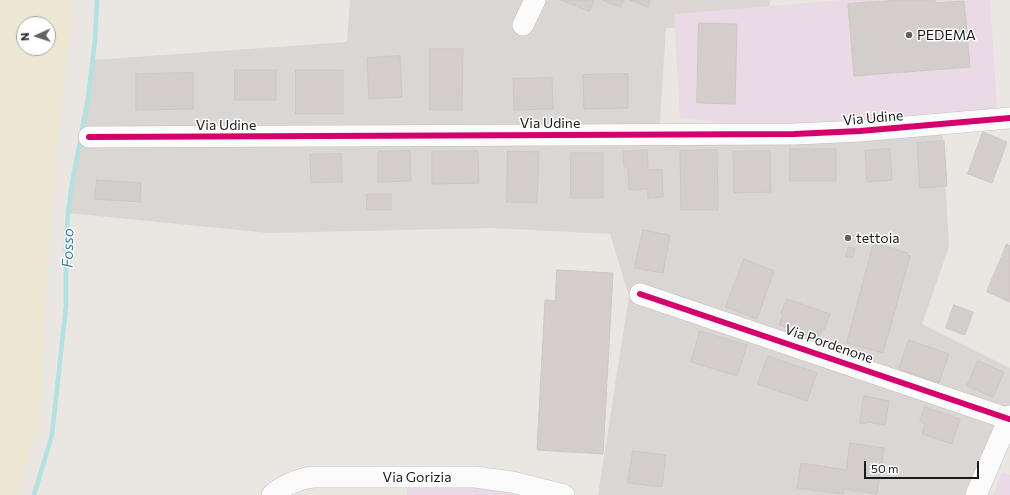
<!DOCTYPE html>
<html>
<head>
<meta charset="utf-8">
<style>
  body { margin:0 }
  #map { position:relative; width:1010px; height:495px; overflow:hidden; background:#eae6e2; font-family:Commissioner,sans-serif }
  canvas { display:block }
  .north { position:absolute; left:16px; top:16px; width:40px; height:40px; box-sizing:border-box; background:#fff; border:1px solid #a4a4a4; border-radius:50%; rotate:267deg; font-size:11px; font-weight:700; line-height:16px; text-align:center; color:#1b1b1b }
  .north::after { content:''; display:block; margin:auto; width:14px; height:18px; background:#636261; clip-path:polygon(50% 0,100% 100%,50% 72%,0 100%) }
  .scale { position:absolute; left:864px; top:461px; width:115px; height:18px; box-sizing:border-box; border:2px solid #1b1b1b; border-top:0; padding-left:5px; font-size:12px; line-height:14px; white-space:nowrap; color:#1b1b1b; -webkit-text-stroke:3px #fff; paint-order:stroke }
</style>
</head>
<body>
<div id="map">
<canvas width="1010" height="495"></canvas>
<div class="north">N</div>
<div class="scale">50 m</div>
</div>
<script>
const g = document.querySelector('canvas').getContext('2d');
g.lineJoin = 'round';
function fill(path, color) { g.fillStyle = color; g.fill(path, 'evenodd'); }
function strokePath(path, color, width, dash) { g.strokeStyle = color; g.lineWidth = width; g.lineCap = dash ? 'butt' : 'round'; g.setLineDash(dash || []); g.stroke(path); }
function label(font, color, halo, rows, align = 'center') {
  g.font = font + ' Commissioner,sans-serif'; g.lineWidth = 3; g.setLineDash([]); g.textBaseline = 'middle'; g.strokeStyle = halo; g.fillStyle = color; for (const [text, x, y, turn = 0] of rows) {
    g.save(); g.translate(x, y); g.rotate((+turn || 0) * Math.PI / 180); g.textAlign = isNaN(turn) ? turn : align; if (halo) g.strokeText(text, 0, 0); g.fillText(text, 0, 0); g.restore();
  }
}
const residential = new Path2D(`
  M350 0H771L765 22 666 28 659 135 942 124 949 247 922 324 1010 368V416L978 495H598L629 296 610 234 492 228 269 233 68 213 72 184 88 98 93 60 347 42Z`);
const industrial = new Path2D(`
  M842 0H990L997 108 846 123 749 126 680 118 674 14Z
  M1002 472 1010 475V495H993Z
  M407 486 504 488 536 495H407Z`);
const farmland = new Path2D(`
  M0 0H73L55 170 45 308 41 411 19 495H0ZM24 24H48V48H24Z`);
const stream = new Path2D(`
  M34 495 52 435 66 306V246L68 213 72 184 88 98 95 40 97 0`);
const building = new Path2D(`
  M561 0H594L590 11Z
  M603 0H624L621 7Z
  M630 0H650L648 7Z
  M899 0H935V3L964 1 970 67 854 76 848 4Z
  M699 23 737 24 735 104 697 103Z
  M430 49H463L462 110H430Z
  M400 56 402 97 369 99 367 58Z
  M235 70H276V100H235Z
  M296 70H343V114H296Z
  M193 73V109L136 110V74Z
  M628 74V108L584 109 583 75Z
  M552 78 553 109 514 110 513 79Z
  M983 132 1007 142 992 183 968 174Z
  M944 141 947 186 920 188 917 143Z
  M790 149H836V181H790Z
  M890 149 892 180 867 182 865 151Z
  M647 150 648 170 662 169 663 197 648 198V189L629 190 628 167H624L623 152Z
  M717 150 718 210H681L680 151Z
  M410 151 411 181 378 182V152Z
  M478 151 479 183 432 184V152Z
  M508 151 539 152 537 203 507 202Z
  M770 151 771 192 734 193 733 152Z
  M571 153H603V198H571Z
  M341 154 342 182 311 183 310 155Z
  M97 180 141 183 140 202 95 199Z
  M367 194H391V210H367Z
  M643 230 670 235 663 273 635 268Z
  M846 232 853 235 850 243 843 240Z
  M874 243 908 253 907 255 910 256 883 353 847 343Z
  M1007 244 1010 246V302L987 292Z
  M849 247 855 249 853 258 846 256Z
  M744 259 774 271 757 319 726 307Z
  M557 270 613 273 603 454 537 450 545 300 555 301Z
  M787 299 830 314 824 330 822 329 818 339 779 325 783 315 781 314Z
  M954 305 973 312 965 335 946 328Z
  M700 331 747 345 737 376 691 362Z
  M909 340 949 354 939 383 899 369Z
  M768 356 817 373 807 401 758 384Z
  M978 361 1004 372 993 397 967 386Z
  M864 396 889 401 885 425 867 422 866 424 860 423Z
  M925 407 960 419 952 444 922 434 925 424 920 422Z
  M850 443 884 448 877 494 844 489 843 494 797 488 801 463 846 470Z
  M633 451 666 455 662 487 628 483Z`);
const minor = new Path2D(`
  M523 25 535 0
  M89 137 794 134 860 131 1010 118
  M640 294 1009 419
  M272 495C284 485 297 479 313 477H475L512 482 564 495
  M976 495 1010 416`);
const cycleway = new Path2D(`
  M89 137 794 134 860 131 1010 118
  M640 294 1009 419`);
const markers = [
  [909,35,4,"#636261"],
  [848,238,4,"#636261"]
];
const poiNames = [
  ["PEDEMA",917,35],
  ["tettoia",856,238]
];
const streetNames = [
  ["Via Udine",873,118,-5],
  ["Via Udine",550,123],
  ["Via Udine",226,125],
  ["Via Pordenone",829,344,19],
  ["Via Gorizia",417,477]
];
const waterNames = [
  ["Fosso",68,248,-89]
];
fill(residential, '#d9d6d4');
fill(industrial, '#e9dae5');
fill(farmland, '#ede8d4');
strokePath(stream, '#b3e0e1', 4.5);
fill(building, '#d3cecb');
strokePath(building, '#cdc7c4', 1);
strokePath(minor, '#c2c1bf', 22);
strokePath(minor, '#fcfbfb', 21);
strokePath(cycleway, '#d6006c', 6);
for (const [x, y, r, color] of markers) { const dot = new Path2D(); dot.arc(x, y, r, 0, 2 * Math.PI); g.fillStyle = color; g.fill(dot); strokePath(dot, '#fff', 1.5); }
label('14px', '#1b1b1b', '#fff', poiNames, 'left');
label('14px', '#1b1b1b', '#fff', streetNames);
label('italic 15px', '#397d9a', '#fff', waterNames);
</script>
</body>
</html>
